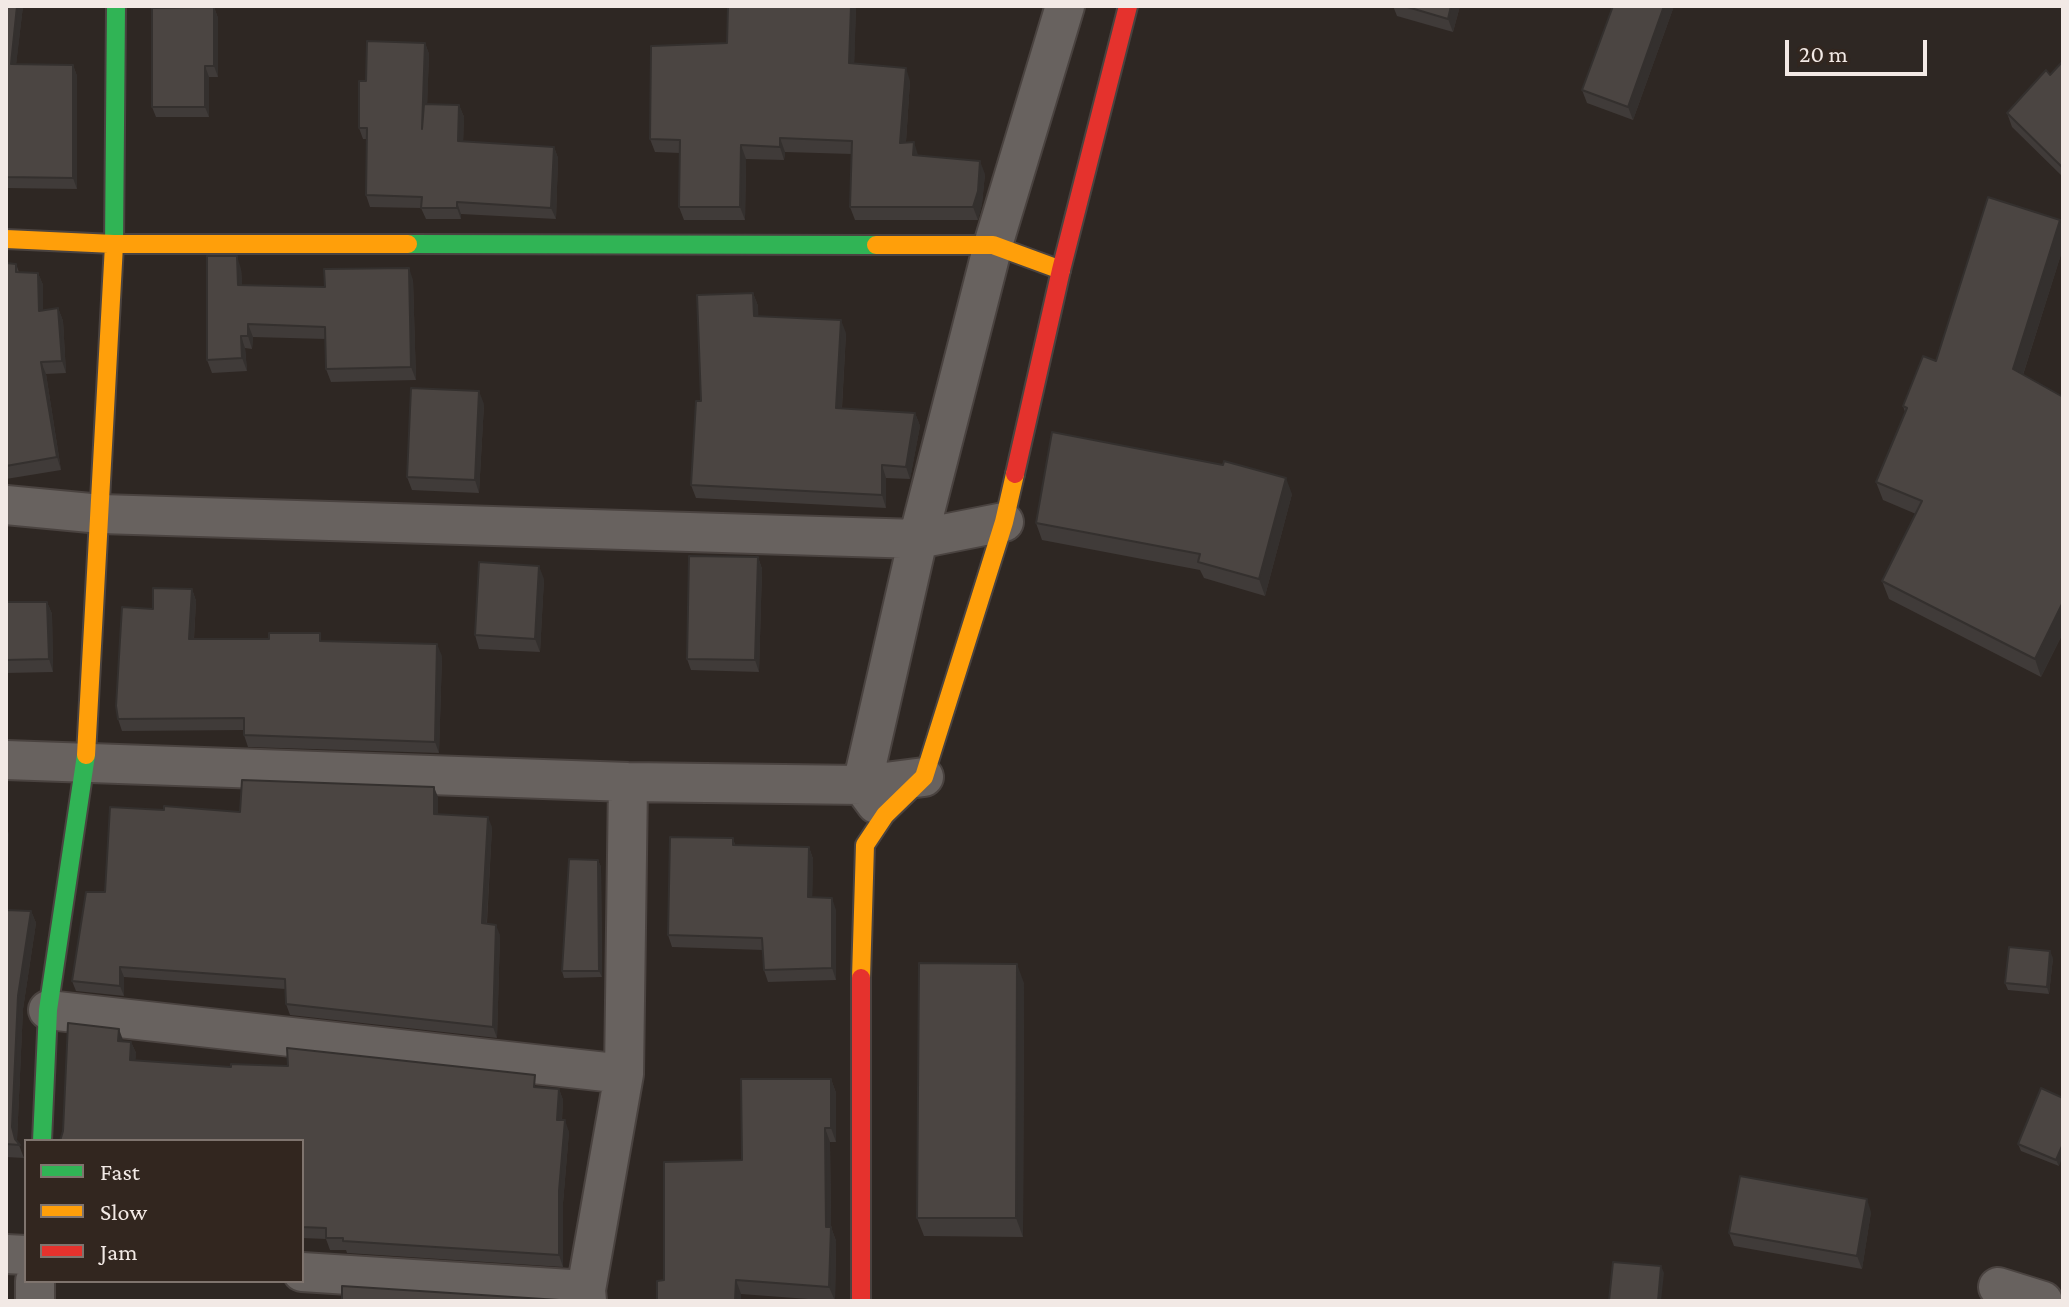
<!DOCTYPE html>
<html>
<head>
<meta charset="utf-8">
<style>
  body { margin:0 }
  #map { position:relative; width:2069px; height:1307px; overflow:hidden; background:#2e2723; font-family:"Crimson Pro",serif }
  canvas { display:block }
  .frame { position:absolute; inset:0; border:8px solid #f2e9e5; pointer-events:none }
  .legend { position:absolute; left:24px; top:1139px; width:280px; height:144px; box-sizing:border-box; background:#32261f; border:2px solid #7f746e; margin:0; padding:10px 14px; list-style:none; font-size:24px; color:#f2e9e5 }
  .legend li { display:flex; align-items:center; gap:16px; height:40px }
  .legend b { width:40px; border:2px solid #7f746e }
  .scale { position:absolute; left:1785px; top:40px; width:142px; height:36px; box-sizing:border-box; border:4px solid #f2e9e5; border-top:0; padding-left:10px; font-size:24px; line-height:28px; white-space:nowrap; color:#f2e9e5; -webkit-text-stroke:6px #32261f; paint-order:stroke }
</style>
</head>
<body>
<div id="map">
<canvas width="2069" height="1307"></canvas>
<div class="frame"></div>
<ul class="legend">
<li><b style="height:10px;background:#30b455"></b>Fast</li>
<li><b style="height:10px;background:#ff9f0a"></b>Slow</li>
<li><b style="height:10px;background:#e5322d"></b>Jam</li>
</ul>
<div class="scale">20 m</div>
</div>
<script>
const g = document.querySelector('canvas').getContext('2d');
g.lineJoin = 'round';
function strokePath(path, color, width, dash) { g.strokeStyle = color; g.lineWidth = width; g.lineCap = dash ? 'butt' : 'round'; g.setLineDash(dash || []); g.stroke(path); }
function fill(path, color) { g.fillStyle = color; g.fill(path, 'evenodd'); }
const street = new Path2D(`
  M6 505 101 514 918 539 1004 522
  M6 760 628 782 862 785 924 777
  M876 804 862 785 918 539 993 245 1065 6
  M48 1010 624 1074
  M6 1254 26 1255
  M302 1272 586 1290
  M1998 1287 2043 1301
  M35 1301V1281
  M587 1301 586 1290 624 1074 628 782`);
const fast = new Path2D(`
  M408 244 876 245
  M114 245 116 6
  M42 1141 48 1010 86 755`);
const slow = new Path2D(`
  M6 239 114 244H408
  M876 245H993L1061 270
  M86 755 114 245
  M861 978 865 845 885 815 924 777 1004 522 1015 474`);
const jam = new Path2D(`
  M1015 474 1061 270 1128 6
  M861 978V1301`);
const wall = new Path2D(`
  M6 6H23L16 64 73 65 77 76V189L6 188Z
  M728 6H856L854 63 910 81 906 142 918 155 985 174 982 204 978 220H855L850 207 852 154 785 152 784 160 746 159 745 220H684L679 207 680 153 655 152 650 139 727 43Z
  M1393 6H1460L1453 32 1397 16Z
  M1613 6H1674L1633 120 1587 103 1582 90Z
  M214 7 218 18V77H209V117H156L152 107Z
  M425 43 429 54 427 105H459L464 117 463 141 554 147 558 158 556 219 461 214V219H426L421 208 370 207 366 195 367 139H363L359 128 366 81Z
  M2063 61V177L2012 127 2007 113 2050 75Z
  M2063 230V248L2023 375 2063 397V633L2041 677 1889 599 1882 581 1916 514 1883 500 1876 482 1905 412 1903 406 1936 361Z
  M6 263 16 264 19 272 38 273 43 285V310L58 308 63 321 66 373 46 374 61 470 6 479Z
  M241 269 242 285 325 287 413 280 416 380 331 382 326 369V339L253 337 252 349 245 348 247 371 212 373 207 360Z
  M753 293 758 306V316L846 333 842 408 915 413 920 426 910 479 886 478V508L696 498 691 485 701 401Z
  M484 404 479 493 412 490 407 477Z
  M1223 465 1292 494 1265 596 1204 578 1200 570 1042 540 1036 523Z
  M758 557 762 569 759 672 691 670 687 659Z
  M544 579 540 652 479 649 475 635Z
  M192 589 196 601 194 639 323 641 442 656 439 753 248 747 244 735V730L122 731 118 719 153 609Z
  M6 602H47L52 614 53 672 6 673Z
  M438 797V815L492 827 487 923 500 935 497 1038 290 1015 286 1004 285 989 124 977V996L76 991 72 981 105 892 164 810 240 812Z
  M733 838 735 845 809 847 813 859 812 898 836 910V980L768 982 764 970 763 950 672 947 668 935Z
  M598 860 601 867 602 977 564 978 562 971Z
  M6 910 31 911 36 923 23 1009 17 1140 24 1158 6 1157Z
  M2053 958 2049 994 2008 990 2005 983Z
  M1024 983 1023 1237 924 1236 917 1218Z
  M123 1041 131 1042 136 1053 135 1060 559 1089 563 1100 562 1120 569 1132 563 1203V1267L347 1253 346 1250H330L326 1239 302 1238V1141H60Z
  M831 1079 836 1093V1142H830L831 1227 836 1241 835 1301 741 1294V1301H657L742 1160Z
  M2063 1098 2059 1166 2021 1151 2018 1144Z
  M1871 1212 1862 1269 1734 1246 1729 1233Z`);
const shadedWall = new Path2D(`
  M17 6H23L15 75 11 64Z
  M851 6H856L854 76 849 63Z
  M1451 6H1460L1453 32 1448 19Z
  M1664 6H1674L1633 120 1628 107Z
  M214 7 218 18V77L214 66Z
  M425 43 429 54 426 140 422 129Z
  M73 65 77 76V189L73 178Z
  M205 66 209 77V117L205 107Z
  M906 68 910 81 905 156 900 143Z
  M459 105 464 117 463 152 458 141Z
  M780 138 785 152 784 160 780 147Z
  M914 142 918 155V168L913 155Z
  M741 145 746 159 745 220 740 207Z
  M554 147 558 158 556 219 551 208Z
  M980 161 985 174 982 204 978 220 973 207Z
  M457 202 461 214V219L457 208Z
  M2060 220 2063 230V248L2019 387 2013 369Z
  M237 256 241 269 243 298 238 285Z
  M409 268 413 280 416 380 411 367Z
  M38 273 43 285V323L39 311Z
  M753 293 758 306 759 329 754 316Z
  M58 308 63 321 66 373 62 361Z
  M841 320 846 333 841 421 836 408Z
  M248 324 253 337 252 349 248 336Z
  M241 336 245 348 247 371 242 358Z
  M41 362 46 374 61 470 57 457Z
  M479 391 484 404 479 493 475 480Z
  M915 413 920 426 910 479 906 467Z
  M882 465 886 478V508L882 495Z
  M1286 478 1292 494 1265 596 1259 579Z
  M758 557 762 569 759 672 755 660Z
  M539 566 544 579 540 652 535 639Z
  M192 589 196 601 193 651 189 639Z
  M47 602 52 614 53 672 49 659Z
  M2063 602V633L2041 677 2035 659Z
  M437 644 442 656 439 753 435 742Z
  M434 787 438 797V825L434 814Z
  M488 817 492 827 486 933 482 923Z
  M6 825 9 834 6 910Z
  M809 847 813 859 812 910 808 897Z
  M598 860 601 867 602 977 599 971Z
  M832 898 836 910V980L832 968Z
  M31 911 36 923 23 1009 17 1140 18 1145 15 1139 12 1127 18 996Z
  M496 925 500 935 497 1038 493 1027Z
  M2050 951 2053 958 2049 994 2047 987Z
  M1017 964 1024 983 1023 1237 1016 1218Z
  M120 967 124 977V996L120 986Z
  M119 1029 123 1040 122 1053 118 1041Z
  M131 1042 136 1053 135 1072 130 1060Z
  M831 1079 836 1093V1142L831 1128Z
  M559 1089 563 1100 561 1131 557 1120Z
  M565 1120 569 1132 563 1203V1267L559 1255V1191Z
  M825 1128 830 1142 831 1227 836 1241 835 1301 829 1287 826 1227Z
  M2063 1144V1156L2059 1166 2056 1160Z
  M1867 1199 1871 1212 1862 1269 1857 1256Z
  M1661 1266 1664 1273 1661 1301H1658Z
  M736 1280 741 1294V1301H735Z`);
const building = new Path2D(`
  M6 6H17L11 64 73 65V178L6 177Z
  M728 6H851L849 63 906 68 900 143 914 142 913 155 980 161 978 191 973 207H850L852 141 780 138V147L741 145 740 207H679L680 140 650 139 651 46 727 43Z
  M1404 6H1451L1448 19Z
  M1613 6H1664L1628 107 1582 90Z
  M214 7V66H205V107H152V8Z
  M367 41 425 43 422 129 424 104 459 105 458 141 554 147 551 208 457 202V208H421L422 197 366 195 367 128H359V81H366Z
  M2063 61V168L2007 113 2046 70 2050 75Z
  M1988 197 2060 220 2013 369 2063 397V602L2035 659 1882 581 1922 501 1876 482 1907 408 1903 406 1923 356 1936 361Z
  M207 256H237L238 285 325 287 324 269 409 268 411 367 326 369 325 327 248 324V336H241L242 358 207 360Z
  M6 263 16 264V272L38 273 39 311 58 308 62 361 41 362 57 457 6 466Z
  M753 293 754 316 841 320 836 408 915 413 906 467 882 465V495L691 485 696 401H701L697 295Z
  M411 388 479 391 475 480 407 477Z
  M1052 432 1223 465 1224 461 1286 478 1259 579 1198 562 1200 554 1036 523Z
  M689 556 758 557 755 660 687 659Z
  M479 562 539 566 535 639 475 635Z
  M153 588 192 589 189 639H269V633H320V641L437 644 435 742 244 735V718L118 719 116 706 122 607 153 609Z
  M6 602H47L49 659 6 660Z
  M242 780 434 787V814L488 817 482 923 496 925 493 1027 286 1004 285 979 120 967V986L72 981 86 892H105L110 807 164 810V806L240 812Z
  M670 837 733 838V845L809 847 808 897 832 898V968L764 970 762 938 668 935Z
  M569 859 598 860 599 971H562Z
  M6 910 31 911 18 996 12 1127 15 1139 20 1145 6 1144Z
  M2009 947 2050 951 2047 987 2005 983Z
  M919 963 1017 964 1016 1218H917Z
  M68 1023 119 1029 118 1041 131 1042 130 1060 231 1067V1064L288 1066 287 1048 535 1075 534 1087 559 1089 557 1120H565L559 1191V1255L343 1241V1238H326V1228L302 1227V1141H60L63 1131Z
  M741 1079H831V1128H825L826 1227H831L829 1287 736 1280 735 1301H657V1281L664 1280V1162L742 1160Z
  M2041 1088 2063 1098V1144L2056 1160 2018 1144Z
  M1740 1176 1867 1199 1857 1256 1729 1233Z
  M1613 1262 1661 1266 1658 1301H1609Z
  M342 1286 559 1300V1301H342Z`);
strokePath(street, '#4a4340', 42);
strokePath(fast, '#4a4340', 22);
strokePath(slow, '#4a4340', 22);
strokePath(jam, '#4a4340', 22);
strokePath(street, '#68625f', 38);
strokePath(fast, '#30b455', 18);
strokePath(slow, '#ff9f0a', 18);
strokePath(jam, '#e5322d', 18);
fill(wall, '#403b39');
fill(shadedWall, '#34302e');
fill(building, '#4b4542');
strokePath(building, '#34302e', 2);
</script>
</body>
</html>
